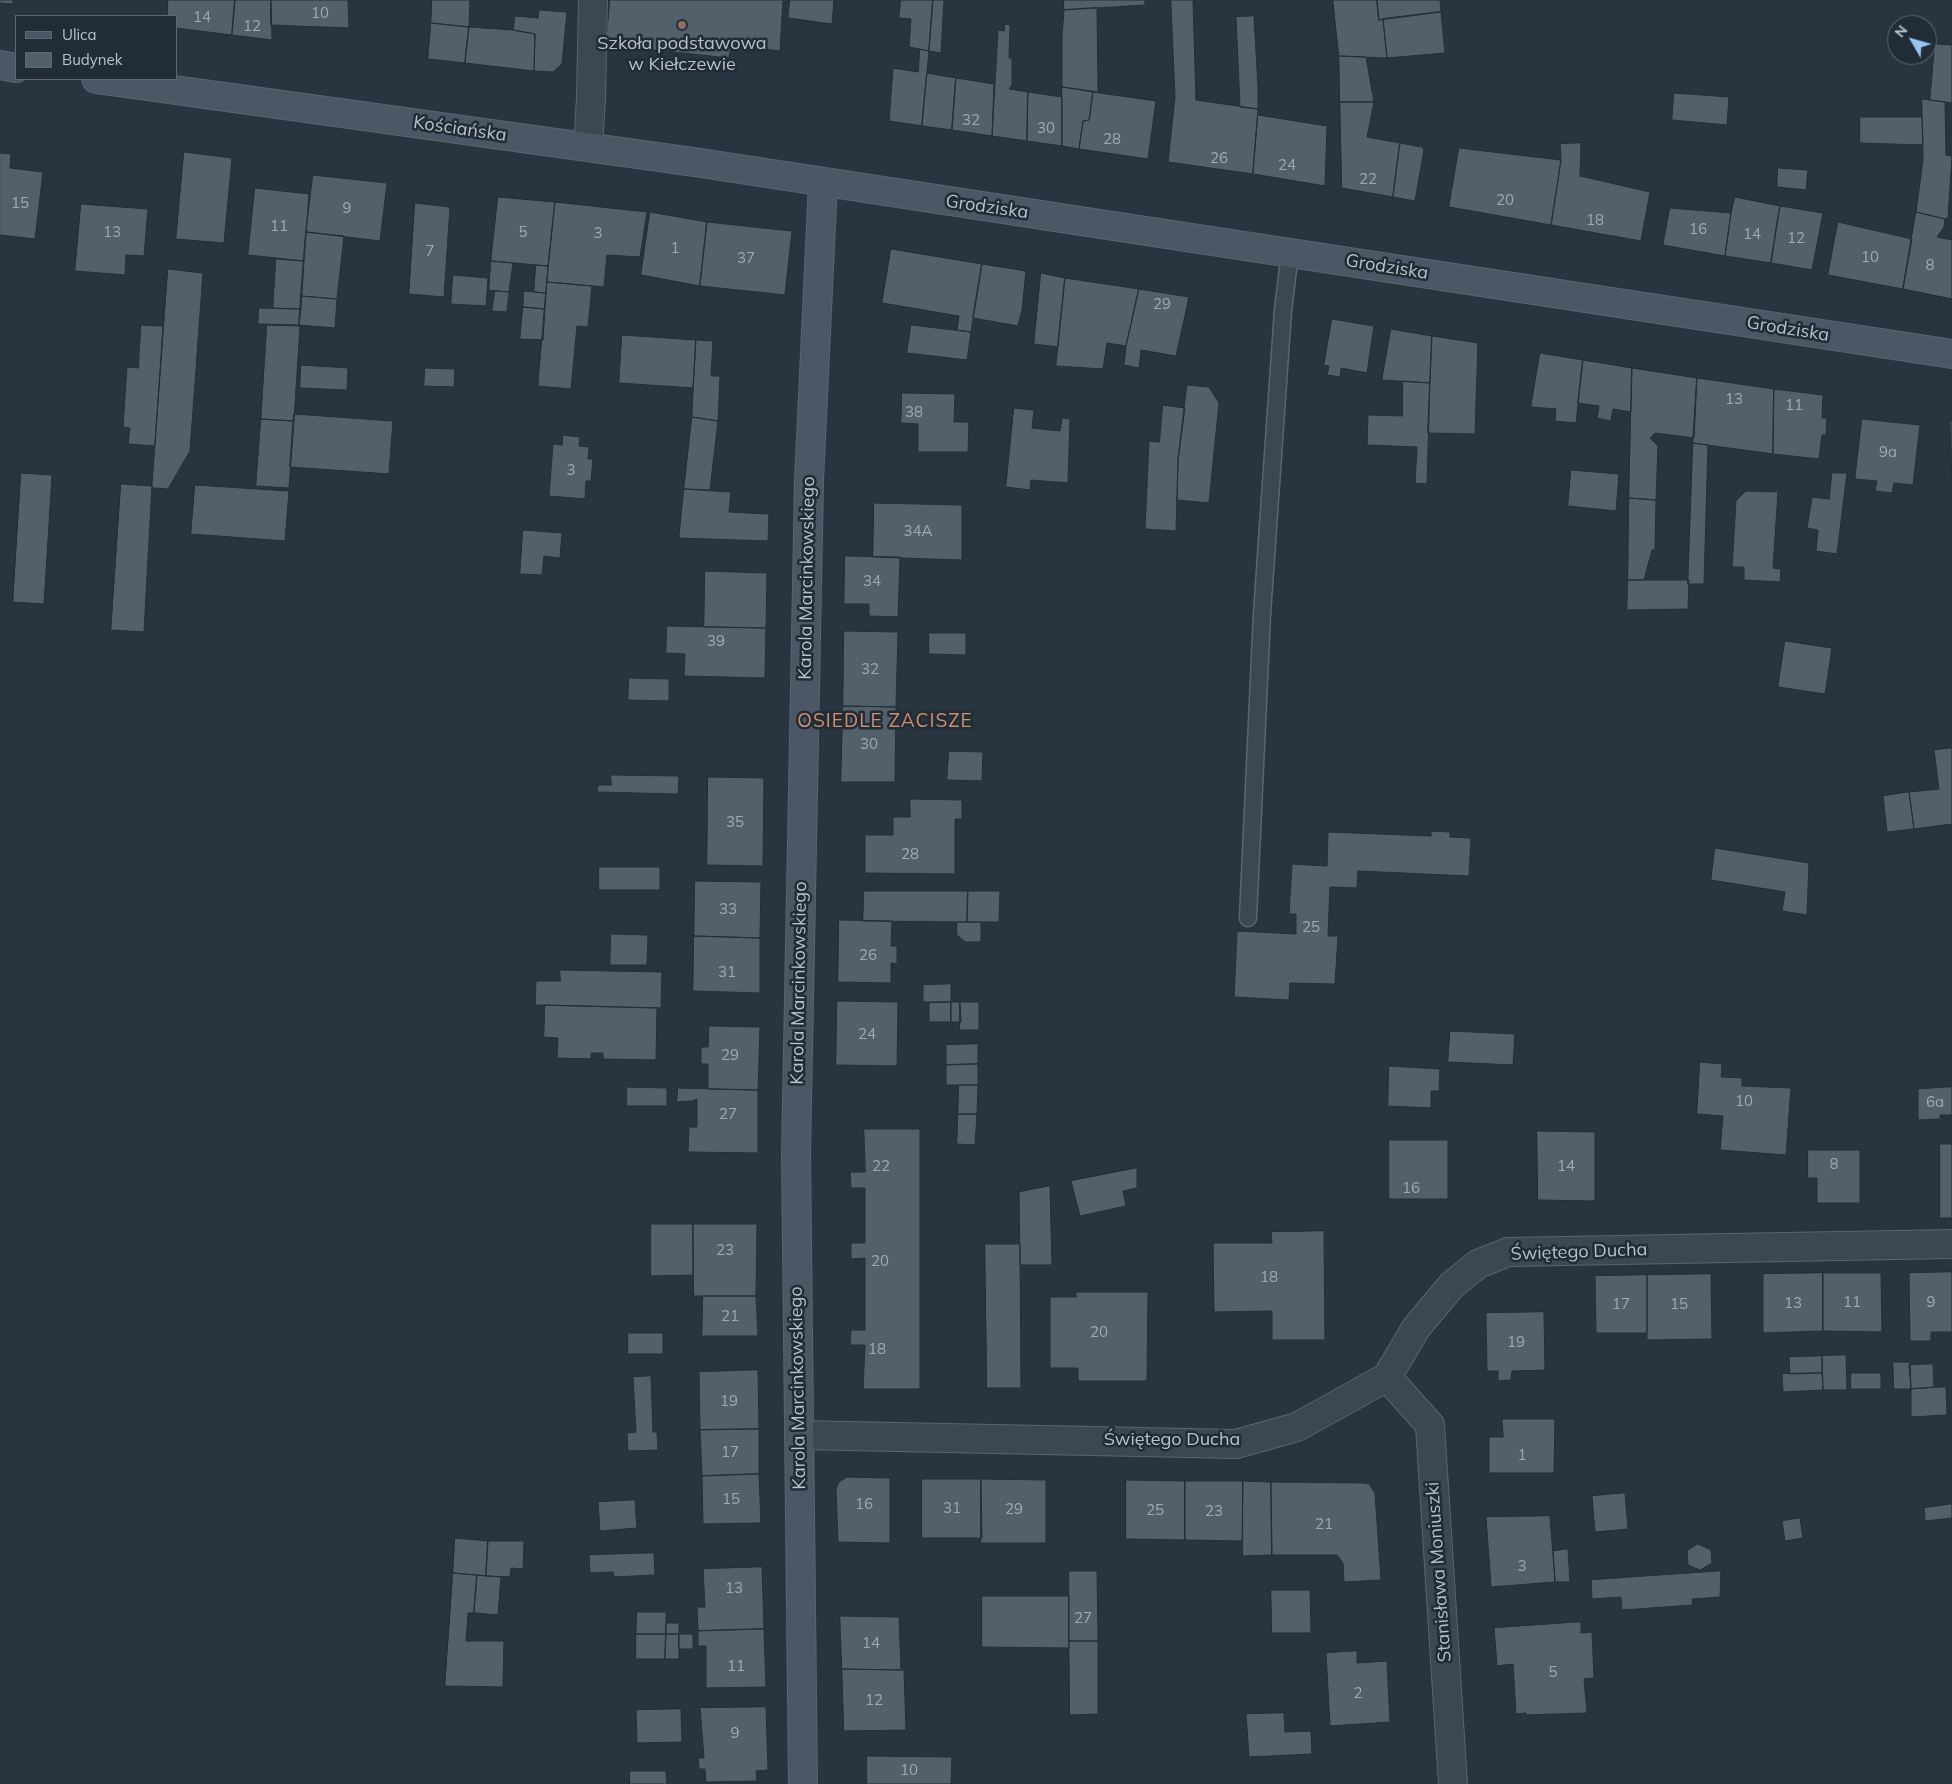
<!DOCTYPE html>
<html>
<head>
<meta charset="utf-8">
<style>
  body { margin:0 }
  #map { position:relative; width:1952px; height:1784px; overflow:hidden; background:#283541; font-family:Mulish,sans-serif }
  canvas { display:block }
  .legend { position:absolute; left:15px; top:15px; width:162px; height:65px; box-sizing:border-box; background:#212c36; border:1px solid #5e6872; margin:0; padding:6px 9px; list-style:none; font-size:15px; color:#b9c2cb }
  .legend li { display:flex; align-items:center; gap:10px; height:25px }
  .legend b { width:25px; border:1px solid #5e6872 }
  .north { position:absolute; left:1887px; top:15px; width:50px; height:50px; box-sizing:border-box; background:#212c36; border:1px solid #5e6872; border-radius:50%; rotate:308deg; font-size:14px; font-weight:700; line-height:20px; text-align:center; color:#b9c2cb }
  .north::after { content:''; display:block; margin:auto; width:18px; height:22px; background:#97c4f3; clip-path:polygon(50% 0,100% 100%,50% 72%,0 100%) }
</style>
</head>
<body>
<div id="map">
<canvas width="1952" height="1784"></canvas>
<ul class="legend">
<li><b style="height:6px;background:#4b5764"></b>Ulica</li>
<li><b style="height:14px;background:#52606c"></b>Budynek</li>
</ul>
<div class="north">N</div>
</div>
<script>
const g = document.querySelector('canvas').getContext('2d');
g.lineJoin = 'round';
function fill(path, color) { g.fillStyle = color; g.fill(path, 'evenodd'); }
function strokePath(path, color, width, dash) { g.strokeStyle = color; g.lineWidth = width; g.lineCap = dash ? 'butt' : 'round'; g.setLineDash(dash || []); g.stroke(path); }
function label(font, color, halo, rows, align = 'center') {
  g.font = font + ' Mulish,sans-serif'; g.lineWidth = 5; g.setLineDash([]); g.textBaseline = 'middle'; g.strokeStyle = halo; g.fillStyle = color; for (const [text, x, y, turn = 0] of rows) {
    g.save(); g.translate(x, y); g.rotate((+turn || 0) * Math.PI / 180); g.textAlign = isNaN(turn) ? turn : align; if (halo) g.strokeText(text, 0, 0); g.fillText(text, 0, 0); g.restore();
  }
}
const building = new Path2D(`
  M0 0H13V4L0 3Z
  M168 0H235L232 35 176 28V16H168Z
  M235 0H271L272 40 232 35Z
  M271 0H348L349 28 271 25Z
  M432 0H470L469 27 431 23Z
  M610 0H783L780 51 731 45 729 58 672 52 673 46 665 45 664 51 606 45Z
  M790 0H834L832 24 788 18Z
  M901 0H933L929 51 909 47 911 19 899 18Z
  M933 0H944L941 53 929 51Z
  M1064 0H1145V5L1064 10Z
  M1171 0H1193L1196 100 1258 109 1253 174 1168 162 1175 97Z
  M1333 0H1377L1379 20 1383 19 1387 58 1339 56Z
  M1377 0H1440L1441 12 1379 20Z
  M1097 8 1098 92 1062 87V36L1064 10Z
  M539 10 567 12 562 64 553 72 534 71 535 34 513 30 515 16 538 18Z
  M1441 12 1445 53 1387 58 1383 19Z
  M1254 16 1258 87V109L1240 107 1236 17Z
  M431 23 469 27 465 63 428 59Z
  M1005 24 1010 25 1009 58H1012V85L1009 89 1028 92 1027 141 992 136 998 30 1004 31Z
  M469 27 513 30 535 34 534 71 465 63Z
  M1935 44 1952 45V103L1930 100Z
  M920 49 929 51 922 126 889 121 893 68 918 72Z
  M1339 56 1366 57 1374 102H1340Z
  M927 73 956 78 952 130 922 126Z
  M956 78 994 84 992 136 952 130Z
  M1062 87 1093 92 1089 120 1083 121 1079 149 1062 146Z
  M1028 92 1062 97V146L1027 141Z
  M1093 92 1156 101 1148 159 1079 149 1083 121 1089 120Z
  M1674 93 1729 97 1727 125 1672 120Z
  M1922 99 1945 102 1946 155 1952 156 1948 218 1945 219 1916 212 1923 160Z
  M1340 102H1374L1367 137 1400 143 1393 197 1342 188Z
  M1258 115 1327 126 1325 186 1253 174Z
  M1860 117H1922L1923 145 1860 143Z
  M1400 143 1422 147 1424 150 1415 201 1393 197Z
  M1581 143 1580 176 1650 192 1641 241 1551 225 1561 160 1560 144Z
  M1459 148 1561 160 1551 225 1449 207Z
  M184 152 232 158 224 243 176 239Z
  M0 153 11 154 10 168 43 172 35 239 0 235Z
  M1778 168 1808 170 1806 190 1777 187Z
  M313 175 387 183 380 241 306 232Z
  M255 188 309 194 304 261 248 255Z
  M498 197 555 202 548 266 491 261Z
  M1735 197 1780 206 1771 263 1725 256 1731 213Z
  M555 202 647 212 640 257 607 255 604 287 547 282Z
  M415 203 450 207 444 297 409 294Z
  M81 204 148 209 144 256 126 255 125 275 75 271Z
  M1780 206 1823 213 1812 270 1771 263Z
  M1670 208 1731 213 1725 256 1663 245Z
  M650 212 707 222 700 286 641 275Z
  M1916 212 1945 219 1944 227 1937 237 1952 240V299L1903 289Z
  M707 222 792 231 785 295 700 286Z
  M1838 222 1912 239 1903 289 1828 275Z
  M306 232 344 236 337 299 301 296Z
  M891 249 982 264 971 332 957 330 959 316 882 303Z
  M276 259 304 261 301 309 273 308Z
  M491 261 513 263 509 292 489 290Z
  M982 264 1026 271 1022 310 1018 326 973 318Z
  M536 265 548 266 546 293 534 292Z
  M168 269 203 273 190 451 168 489 153 488 152 486Z
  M1041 273 1065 278 1058 347 1034 344Z
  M453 275 488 278 486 306 451 304Z
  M1065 278 1139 289 1126 346 1107 343 1103 369 1056 366Z
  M547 282 592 286 588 327 577 326 571 389 538 386Z
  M1139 289 1189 297 1176 356 1141 350 1139 368 1124 365 1126 346Z
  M495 291 509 292 507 312 492 311Z
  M524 291 546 293 545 309 523 307Z
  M301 296 337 299 335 328 299 325Z
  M523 307 545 309 543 340 520 339Z
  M259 308 301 309 299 325 258 324Z
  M1332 319 1374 326 1367 373 1341 368 1340 377 1327 375 1329 366 1324 365Z
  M141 325 163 326 155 446 128 444 130 428 123 427 127 367 138 368Z
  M267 325 300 326 294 421 261 419Z
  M911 325 971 332 967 360 907 353Z
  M1391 329 1432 336 1430 383 1382 380Z
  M622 335 696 340 693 388 619 383Z
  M1432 336 1478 343 1475 434 1428 433Z
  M696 340 713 341 711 376H720L718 421 692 417Z
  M1540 353 1583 360 1576 423 1555 421 1556 409 1531 407Z
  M1583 360 1632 368 1631 412 1613 409 1611 421 1597 418 1599 406 1578 403Z
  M301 365 348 368 347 390 300 388Z
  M425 368 455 369 454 387 424 386Z
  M1632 368 1697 378 1694 438 1655 433 1650 438 1658 446 1656 500 1629 498Z
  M1697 378 1774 389 1773 454 1693 443Z
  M1403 381 1430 383 1427 484 1415 483 1417 447 1367 445 1368 415 1402 416Z
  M1187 385 1209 387 1219 403 1209 503 1177 500 1178 460Z
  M1774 389 1823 395 1822 418H1827L1826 435H1822L1819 459 1773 454Z
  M902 393 955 394 954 422H969L968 452H918V424L901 423Z
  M1163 405 1185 408 1178 460 1176 531 1145 529 1149 441 1159 442Z
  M1014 408 1034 410 1032 428 1060 431 1062 418 1070 419 1068 483 1031 480 1030 490 1006 487Z
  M294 414 393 421 389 474 290 467Z
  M692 417 718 421 710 490 684 489Z
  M261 419 294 421 289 488 256 486Z
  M1862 419 1920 425 1913 485 1894 483 1892 493 1875 491 1877 481 1855 479Z
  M1950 421H1952V478Z
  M563 435 580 437 579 446 589 447 588 459H593L591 481H586L585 499 549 496 553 444 562 445Z
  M1693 443 1708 445 1704 584H1688Z
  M1571 470 1619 474 1616 511 1568 506Z
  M21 473 52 475 44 604 13 602Z
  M1832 473H1847L1837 554 1816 551 1818 530 1807 528 1812 497 1829 499Z
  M121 484 152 486 144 632 111 630Z
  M195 485 289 491 285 541 191 534Z
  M684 489 731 492 729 512 769 514 768 541 679 538Z
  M1746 491 1778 492 1773 568 1781 569 1780 582 1744 580V567H1732L1736 501Z
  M1629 498 1656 500 1655 550H1652L1644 580H1628Z
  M874 503 962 505V560L873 557Z
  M523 530 562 533 560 558 544 556 542 575 520 574Z
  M845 556 900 557 898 617 869 616V604H844Z
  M705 571 767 573 766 628 704 627Z
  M1628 580H1689L1688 609 1627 610Z
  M667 626 766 628 765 678 684 676 685 654 666 653Z
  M844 631 898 632 896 707 843 706Z
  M929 633H966V655L929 654Z
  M1785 641 1832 648 1825 694 1778 687Z
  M629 678 669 679V701L628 700Z
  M843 706 896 707 895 782H841Z
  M1952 748V824L1914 829 1909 792 1939 789 1934 750Z
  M949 751 983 752 982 781 947 780Z
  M611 775 679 776 678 794 597 792 598 785H611Z
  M708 777 764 778 763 866 707 865Z
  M1909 792 1914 829 1887 832 1883 796Z
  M910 799 962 800V819H955V874L865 873V835H893V817H910Z
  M1431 831 1450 832V837L1471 838 1469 876 1358 871 1357 888 1330 887 1328 936H1338L1335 984 1290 983 1289 1000 1234 997 1237 931 1296 934V914H1289L1292 864 1327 866 1328 832 1431 836Z
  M1715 848 1809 863 1807 915 1782 911 1785 892 1711 880Z
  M599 867H660V890H599Z
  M695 881 761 882 760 938 694 936Z
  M864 891H968L967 922 863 921Z
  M968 891H1000L999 922H967Z
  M839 920 892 921 891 946H897V964L891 963V983L838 982Z
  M957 922H981V942H965L957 935Z
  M611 934 648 935 647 965H610Z
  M694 936 760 938V993L693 991Z
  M560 970 662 972 661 1008 535 1005 536 981H560Z
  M951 984V1002H923V985Z
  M837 1001 898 1002 897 1066 836 1065Z
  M951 1002H960L961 1022H951Z
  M951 1002V1022H929V1003Z
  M960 1002H979V1030H960Z
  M545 1005 657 1008 656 1060 603 1059V1053H591V1059L557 1058 558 1038 544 1037Z
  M709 1026 760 1027 758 1090 708 1089V1064H701V1047H708Z
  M1450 1031 1515 1034 1513 1065 1448 1062Z
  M978 1044V1064L946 1065V1045Z
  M1700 1062 1722 1064 1721 1077 1742 1078V1086L1791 1088 1786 1155 1720 1150 1723 1116 1697 1114Z
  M978 1064V1085H946V1065Z
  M1389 1066 1440 1069 1439 1091H1431V1108L1388 1106Z
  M959 1085H978L977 1114H958Z
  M627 1087 667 1088V1106H627Z
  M1952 1087V1115H1940V1119L1918 1120V1089Z
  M678 1088 758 1090V1153L688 1152 689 1127H697V1099L692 1101 677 1102Z
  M958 1114H977L975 1145 957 1144Z
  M864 1129H920V1389H863L865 1345H850L851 1330H865V1258L851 1259V1243H865V1188H851L850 1172H865Z
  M1537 1131 1595 1132V1201L1538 1200Z
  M1389 1140H1448V1199H1389Z
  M1940 1144H1952V1218H1940Z
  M1808 1150H1860V1203H1817V1178H1808Z
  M1137 1168V1188L1123 1191 1126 1206 1080 1216 1071 1181Z
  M1050 1186 1052 1265H1020L1019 1192Z
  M651 1224H693V1275L651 1276Z
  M693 1224H757L756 1296H694Z
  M1324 1231 1325 1340H1272V1311L1214 1312 1213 1243H1272L1271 1232Z
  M985 1244H1020L1021 1388H987Z
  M1952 1272V1332H1931V1341H1910L1909 1273Z
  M1823 1273H1881L1882 1332 1823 1331Z
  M1823 1273V1331L1763 1333V1274Z
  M1711 1274 1712 1339 1647 1340V1275Z
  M1647 1275V1333H1596L1595 1276Z
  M1076 1292H1148L1147 1381H1078V1368H1050V1297H1076Z
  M703 1296H756L758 1336H702Z
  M1544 1312 1545 1370 1512 1371 1511 1380 1498 1381V1371H1487L1486 1313Z
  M628 1333H663V1354H628Z
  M1846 1355 1847 1390H1823L1822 1356Z
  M1822 1356V1373L1790 1374 1789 1357Z
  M1893 1362H1910L1911 1389H1894Z
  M1933 1364 1934 1387 1911 1389 1909 1365Z
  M758 1370 759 1429 700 1430 699 1372Z
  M1822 1373 1823 1390 1783 1392 1782 1374Z
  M1851 1373H1881V1389H1851Z
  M651 1376 653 1432H657L658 1450 628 1451 627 1433 636 1432 633 1377Z
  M1946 1387 1947 1415 1911 1417V1389Z
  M1502 1419H1555L1554 1473H1489V1437H1503Z
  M759 1429V1474L702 1476 700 1430Z
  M759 1474 761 1523 703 1524 702 1476Z
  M847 1477 890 1478V1543L838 1542 836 1488 839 1482Z
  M922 1479H981L982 1538H922Z
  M981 1479 1046 1480V1543H981Z
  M1126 1480 1185 1481V1540L1126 1539Z
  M1185 1481H1243L1242 1541 1185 1540Z
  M1243 1481 1271 1482 1272 1555 1243 1556Z
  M1271 1482 1364 1483 1369 1484 1375 1493 1381 1580 1344 1582 1343 1563 1337 1555H1272Z
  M1625 1493 1628 1529 1595 1532 1592 1496Z
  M635 1500 637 1528 600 1531 598 1502Z
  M1952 1504V1518L1925 1521 1924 1508Z
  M1550 1516 1555 1582 1491 1587 1486 1517Z
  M1800 1518 1803 1538 1785 1541 1782 1521Z
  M455 1538 488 1541 486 1576 453 1573Z
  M488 1541H524L523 1569 511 1568 510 1577 486 1576Z
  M1698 1544 1711 1550 1712 1563 1700 1570 1688 1565 1687 1551Z
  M1568 1549 1570 1582H1555L1553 1551Z
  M654 1553 655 1575 614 1577 613 1572 590 1573 589 1555Z
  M762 1567 764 1629 698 1631 697 1607H705L703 1569Z
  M1069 1571H1097L1098 1641H1069Z
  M1721 1571 1720 1597 1692 1599 1693 1605 1622 1610 1621 1597 1592 1599 1591 1580Z
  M453 1573 477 1575 474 1613H468L466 1641H504L503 1687 445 1686Z
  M477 1575 501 1577 498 1615 474 1613Z
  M1271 1590H1310L1311 1633H1272Z
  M982 1596H1069V1648L982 1647Z
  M637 1612H666V1634H636Z
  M840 1616 899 1617 901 1670 842 1669Z
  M1581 1622V1633L1592 1632 1594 1678 1584 1679 1587 1713 1526 1715V1713L1516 1714 1513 1664 1497 1666 1494 1628Z
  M666 1623H679V1634H666Z
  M764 1629 766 1687 706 1688V1646H698V1631Z
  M636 1634H666L665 1659H636Z
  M666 1634H679V1659H665Z
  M679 1634H693V1649H679Z
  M1069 1641H1098V1714L1070 1715Z
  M1357 1651V1663L1387 1661 1390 1722 1330 1726 1326 1653Z
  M842 1669 904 1670 906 1730 844 1731Z
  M766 1707 768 1770 756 1771 757 1781 706 1782 705 1769H699L698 1758H704L700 1708Z
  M681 1709 682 1742 637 1743 636 1710Z
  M1284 1713 1285 1732 1311 1731 1312 1754 1249 1757 1246 1714Z
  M867 1756 952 1757 951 1784H867Z
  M630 1771H666L667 1784H630Z`);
const lane = new Path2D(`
  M1248 918 1262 614 1283 310 1290 253`);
const street = new Path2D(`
  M588 147 591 98 593 0
  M1387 1377 1430 1425 1453 1784
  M799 1435 1236 1444 1297 1427 1387 1377 1416 1328 1452 1285 1478 1264 1508 1252 1952 1244`);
const secondary = new Path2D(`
  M0 65 16 68
  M96 79 694 162 1952 354
  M803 1784 796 1153 809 481 823 183`);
const markers = [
  [682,25,5,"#8d6e63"]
];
const numberNames = [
  ["10",320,13],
  ["14",202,17],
  ["12",252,26],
  ["32",971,120],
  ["30",1046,128],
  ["28",1112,139],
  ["26",1219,158],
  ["24",1287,165],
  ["22",1368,179],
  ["20",1505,200],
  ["15",20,203],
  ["9",347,208],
  ["18",1595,220],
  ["11",279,226],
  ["16",1698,229],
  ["13",112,232],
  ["5",523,232],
  ["3",598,233],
  ["14",1752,234],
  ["12",1796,238],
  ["1",675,248],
  ["7",430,251],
  ["10",1870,257],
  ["37",746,258],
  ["8",1930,265],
  ["29",1162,304],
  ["13",1734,399],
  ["11",1794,405],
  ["38",914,412],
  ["9a",1888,452],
  ["3",571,470],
  ["34A",918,531],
  ["34",872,581],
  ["39",716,641],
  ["32",870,669],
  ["30",869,744],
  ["35",735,822],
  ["28",910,854],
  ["33",728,909],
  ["25",1311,927],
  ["26",868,955],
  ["31",727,972],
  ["24",867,1034],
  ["29",730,1055],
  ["10",1744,1101],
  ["6a",1935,1102],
  ["27",728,1114],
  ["8",1834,1164],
  ["22",881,1166],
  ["14",1566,1166],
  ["16",1411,1188],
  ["23",725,1250],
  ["20",880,1261],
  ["18",1269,1277],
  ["11",1852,1302],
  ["9",1931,1302],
  ["13",1793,1303],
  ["17",1621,1304],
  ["15",1679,1304],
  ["21",730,1316],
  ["20",1099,1332],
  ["19",1516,1342],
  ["18",877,1349],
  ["19",729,1401],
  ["17",730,1452],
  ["1",1522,1455],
  ["15",731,1499],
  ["16",864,1504],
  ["31",952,1508],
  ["29",1014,1509],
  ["25",1155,1510],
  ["23",1214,1511],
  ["21",1324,1524],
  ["3",1522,1566],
  ["13",734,1588],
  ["27",1083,1618],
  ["14",871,1643],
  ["11",736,1666],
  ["5",1553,1672],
  ["2",1358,1693],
  ["12",874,1700],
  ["9",735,1733],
  ["10",909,1770]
];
const poiNames = [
  ["Szkoła podstawowa",682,44],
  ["w Kiełczewie",682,65]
];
const streetNames = [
  ["Kościańska",460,129,8],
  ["Grodziska",987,207,8],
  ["Grodziska",1387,267,9],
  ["Grodziska",1788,329,9],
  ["Karola Marcinkowskiego",807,578,-89],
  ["Karola Marcinkowskiego",799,983,-89],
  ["Świętego Ducha",1579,1252,-2],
  ["Karola Marcinkowskiego",798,1388,-91],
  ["Świętego Ducha",1172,1440],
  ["Stanisława Moniuszki",1439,1572,-94]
];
const neighbourhoodNames = [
  ["OSIEDLE ZACISZE",885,721]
];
fill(building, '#52606c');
strokePath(building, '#232e38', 1);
strokePath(lane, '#5a656e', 19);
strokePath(street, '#5a656e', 30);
strokePath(secondary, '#5a656e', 30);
strokePath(lane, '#3c4751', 16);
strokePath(street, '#3c4751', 28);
strokePath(secondary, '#4b5764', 28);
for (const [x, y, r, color] of markers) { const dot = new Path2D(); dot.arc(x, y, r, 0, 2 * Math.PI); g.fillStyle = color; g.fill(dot); strokePath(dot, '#212c36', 2); }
label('15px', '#9faab3', null, numberNames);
label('18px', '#b9c2cb', '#212c36', poiNames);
label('18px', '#b9c2cb', '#212c36', streetNames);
g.letterSpacing = '1px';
label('19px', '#d08f6f', '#212c36', neighbourhoodNames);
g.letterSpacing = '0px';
</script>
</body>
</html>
